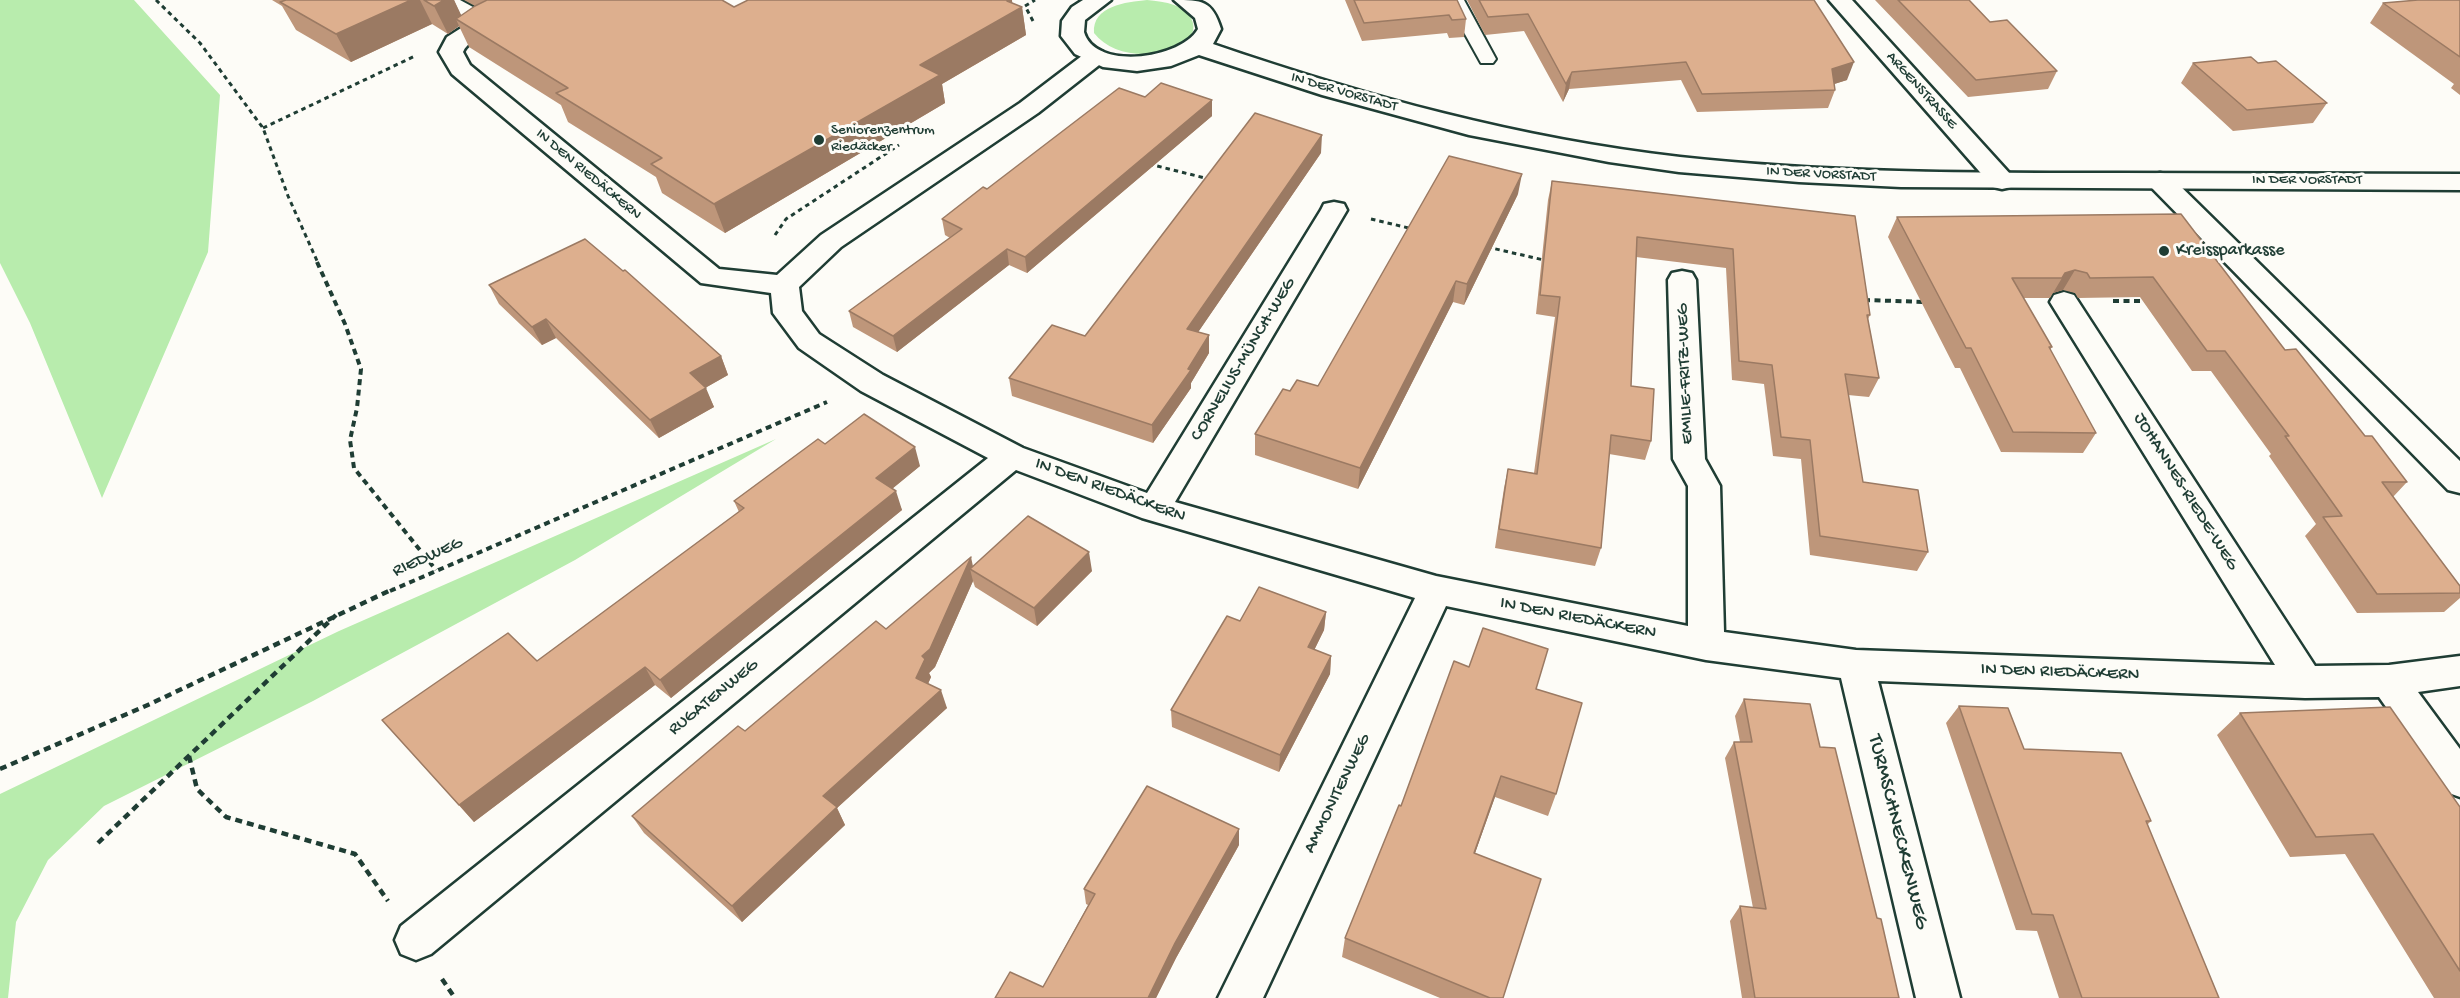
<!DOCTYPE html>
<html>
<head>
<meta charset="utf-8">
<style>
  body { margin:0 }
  canvas { display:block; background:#fdfcf7 }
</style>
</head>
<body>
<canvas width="2460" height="998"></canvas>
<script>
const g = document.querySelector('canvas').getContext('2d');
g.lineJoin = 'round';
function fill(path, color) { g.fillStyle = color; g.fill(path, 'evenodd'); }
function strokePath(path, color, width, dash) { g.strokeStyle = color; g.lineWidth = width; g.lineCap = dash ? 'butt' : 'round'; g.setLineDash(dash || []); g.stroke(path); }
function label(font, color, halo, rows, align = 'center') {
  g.font = font + ' "Gochi Hand",sans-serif'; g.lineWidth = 6; g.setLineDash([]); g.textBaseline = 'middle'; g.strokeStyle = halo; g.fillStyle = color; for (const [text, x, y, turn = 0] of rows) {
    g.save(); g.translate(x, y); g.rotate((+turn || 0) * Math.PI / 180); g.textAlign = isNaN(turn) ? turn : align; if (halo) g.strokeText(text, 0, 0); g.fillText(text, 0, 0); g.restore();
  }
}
const green = new Path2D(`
  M0 0H134L220 95 208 252 102 498 30 323 0 263Z
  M1147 0C1156 1 1166 2 1174 5 1192 11 1202 30 1184 43 1158 60 1113 58 1094 33 1092 6 1126 2 1147 0Z
  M776 439 575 560 313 701 104 806 48 860 16 922 8 998H0V794L339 631Z`);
const pathFar2 = new Path2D(`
  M156 0 200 43 263 128 288 196 318 263
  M1033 21 1025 6 1035 0
  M263 128 415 56
  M1149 164 1209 179
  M1371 219 1413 229
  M775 235 786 219 899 145
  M1487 247 1544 260`);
const pathFar1 = new Path2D(`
  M317 262 345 324 361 369 357 408 350 440 354 468 436 570
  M1864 300 1926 302
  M2113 301H2148
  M390 591 827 402`);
const path = new Path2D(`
  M189 756 197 789 226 817 355 854 388 901
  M0 769 150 704 393 589
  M98 843 336 615
  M442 979 455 998`);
const lane = new Path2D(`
  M1446 0H1464L1496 59 1493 63H1481Z`);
const street = new Path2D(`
  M432 0H460L486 14 516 0H545L542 5C524 14 470 34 463 52L470 65 719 269 777 275 821 235 1020 103 1087 52 1095 50 1103 52 1107 57 1103 62 1038 113 841 247 799 287 802 311 819 334 883 375 1023 448 1147 493 1321 210 1324 204 1334 202 1344 204 1347 210 1175 502 1436 576 1688 626V486L1673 459 1668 280 1672 273 1682 271 1692 273 1696 280 1705 459 1720 486 1724 632 1856 650 2275 665 2050 302 2054 295 2064 292 2074 295 2315 666 2389 665 2460 656V686L2418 692 2460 749V797L2446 792 2379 697 2305 698 1878 681 1960 998H1916L1841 678 1706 660 1446 606 1263 998H1218L1415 598 1142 518 1016 470 431 954 416 960 401 954 395 940 401 926 988 458 861 391 799 348 773 313 771 293 701 283 452 74 439 52 447 37 469 23 435 5Z
  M1829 0H1852L2011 175 2015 181 2011 187 2002 189 1993 187Z
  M2160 173 2169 175 2460 461V493L2448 490 2151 187 2147 181 2151 175Z`);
const secondary = new Path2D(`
  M1083 0H1111L1085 20 1084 32C1095 71 1181 59 1198 29L1195 18 1174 0C1202 0 1212 0 1221 29L1213 44C1365 96 1520 139 1680 157 1825 173 1972 173 2118 173 2232 173 2346 174 2460 174V190L1901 187 1799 182 1679 172 1609 162 1469 135 1322 95 1199 55 1171 66 1137 71 1103 67 1075 54 1061 36 1062 21 1072 7Z`);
const wall = new Path2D(`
  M272 0H454L461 16 475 6 464 0H722L734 7 748 0H1012V3L1022 7 1026 35 942 84 945 103 725 233 662 193 656 177 568 122 561 105 469 47 459 26 448 34 432 24 351 62 296 30 282 6Z
  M1345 0H1457L1466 19 1464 37 1449 38 1447 33 1362 41Z
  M1467 0H1814L1847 80 1834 84 1835 90 1828 108 1697 112 1681 80 1569 89 1563 102 1524 31 1485 35Z
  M1875 0H1969L1990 22 2057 71 2048 89 1968 97Z
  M2460 0V95L2451 88 2454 84 2370 23 2383 3Z
  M2193 63H2258L2327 103 2313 123 2233 131 2181 83Z
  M1145 97 1212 116 1027 273 1009 265 897 352 853 327 849 311 950 238 945 235 942 219 987 189Z
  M1321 153 1198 332 1209 335V353L1191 383V388L1153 443 1012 396 1009 378 1085 336Z
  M1552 181 1855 216 1870 315 1868 319 1879 378 1869 397 1848 395 1863 482 1928 552 1917 571 1810 555 1801 459 1773 456 1764 384 1732 380 1726 268 1636 257 1631 386 1651 441 1645 460 1609 454 1601 548 1595 566 1495 548 1504 488 1508 469 1534 473 1555 317 1536 314 1548 200Z
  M1518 194 1464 305 1453 302 1358 489 1255 455V434L1290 391 1318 386Z
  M2181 214 2285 350 2407 482 2393 497 2460 586V598L2444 612 2357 613 2305 536 2316 524 2269 456 2271 454 2211 371H2192L2140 297 2078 298 2075 293 2063 290 2053 293 2050 298H2023L2052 347 2050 350 2096 433 2083 453 2001 452 1960 368H1955L1888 237 1897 217Z
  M489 285 721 356 728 375 705 388 714 407 659 438 556 338 542 345 499 304Z
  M825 444 920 466 892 489 902 510 671 698 655 685 474 822 382 720 537 661 739 512 734 501Z
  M973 566 1092 571 1037 626 975 587 973 581 935 667 929 673 931 677 928 684 947 708 837 808 845 825 742 922 644 833 632 816 745 731Z
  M1326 612 1324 630 1314 650 1331 656 1330 674 1279 772 1172 727 1171 710 1240 621Z
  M1536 689 1556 794 1548 816 1495 797 1475 853 1503 998H1440L1342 957 1345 938 1401 806Z
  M1744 699 1820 747 1877 918 1899 998H1742L1730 921 1740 906 1753 908 1725 758 1734 742H1740L1735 716Z
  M1959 706 2024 749 2151 821 2147 825 2219 998H2059L2037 931 2016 930 1946 723Z
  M2240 713 2460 807V998H2434L2345 854 2290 857 2217 735Z
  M1239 845 1176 958 1156 998H995L1043 987 1088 905 1086 904 1084 889Z`);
const shadedWall = new Path2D(`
  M411 0H420L432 24 351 62 336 34Z
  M444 0H454L465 23 456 19 459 26 448 34 434 6Z
  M1009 0H1012L1013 12 1022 7 1026 35 942 84 945 103 725 233 714 204 920 65Z
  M1854 62 1847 80 1825 87 1832 69Z
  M1572 72 1569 89 1563 102 1566 84Z
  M1212 100V116L1027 273 1025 257Z
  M1322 135 1321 153 1188 347 1187 329Z
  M1522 174 1518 194 1464 305 1467 284Z
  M1007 249 1009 265 897 352 893 336Z
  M2075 270 2063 290 2053 293 2050 298 2065 273Z
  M1456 281 1453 302 1358 489 1360 468Z
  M546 319 556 338 542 345 532 327Z
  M1209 335V353L1191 383V388L1153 443 1152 425Z
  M721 356 728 375 698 392 690 373Z
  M706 388 714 407 659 438 650 420Z
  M915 447 920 466 882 497 876 478Z
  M896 491 902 510 671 698 660 680Z
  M1089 552 1092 571 1037 626 1034 608Z
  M971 557 974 571 970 569 973 581 935 667 929 673 931 677 922 697 916 678 922 656Z
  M1326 612 1324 630 1307 665 1308 647Z
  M1331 656 1330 674 1279 772 1280 755Z
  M645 667 655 685 474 822 459 805Z
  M941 690 947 708 837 808 845 825 742 922 732 906 823 796Z
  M1501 776 1495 797 1468 873 1474 853Z
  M1239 829V845L1176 958 1156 998H1148L1175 943Z`);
const building = new Path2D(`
  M286 0H411L336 34 280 2Z
  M424 0H444L434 6Z
  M487 0H722L734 7 748 0H1009L1007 1 1022 7 920 65 940 75 714 204 651 164 662 158 556 93 568 88 456 19 475 6Z
  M1354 0H1457L1466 19 1452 20 1449 15 1364 23Z
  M1479 0H1814L1854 62 1832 69 1835 90 1702 94 1686 62 1572 72 1566 84 1528 14 1488 17Z
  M1898 0H1969L1990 22 2007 20 2057 71 1976 80Z
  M2418 0H2460V57L2383 3Z
  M2251 57 2258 63 2276 61 2327 103 2247 110 2193 63Z
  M1161 83 1212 100 1025 257 1007 249 893 336 849 311 962 229 942 219 983 187 987 189 1119 88 1145 97Z
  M1255 113 1322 135 1187 329 1209 335 1188 369 1191 370 1152 425 1009 378 1052 325 1085 336Z
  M1449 156 1522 174 1467 284 1456 281 1360 468 1255 434 1283 389 1290 391 1297 380 1318 386Z
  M1552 181 1855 216 1870 315H1867L1879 378 1845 374 1863 482 1918 490 1928 552 1820 536 1810 440 1781 437 1772 365 1739 361 1733 249 1637 237 1631 386 1654 389 1651 441 1611 435 1601 548 1499 529 1508 469 1537 474 1560 297 1540 295Z
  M2181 214 2285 350 2296 349 2365 436H2372L2407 482H2382L2460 586V593L2377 594 2323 517 2342 516 2285 436H2289L2225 351H2207L2153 277 2090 278 2087 273 2075 270 2065 273 2062 278H2012L2052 347H2049L2096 433 2013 432 1971 348H1966L1897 217Z
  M585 239 623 271 625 270 721 356 690 373 706 388 650 420 546 319 532 327 489 285Z
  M864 414 915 447 876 478 896 491 660 680 645 667 459 805 382 720 508 633 537 661 744 508 734 501 818 439 825 444Z
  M1028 516 1089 552 1034 608 970 569Z
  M971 557 930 649 922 656 925 659 916 678 941 690 823 796 837 807 732 906 632 816 738 726 745 731 876 621 886 629Z
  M1259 587 1326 612 1308 647 1331 656 1280 755 1171 710 1227 616 1240 621Z
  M1483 628 1548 649 1536 689 1582 703 1556 794 1501 776 1474 853 1541 879 1503 998H1490L1345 938 1399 805 1401 806 1454 661 1469 667Z
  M1744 699 1810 704 1820 747 1835 748 1877 918 1881 919 1899 998H1755L1740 906 1766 909 1734 742H1752Z
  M1959 706 2008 708 2024 749 2121 753 2151 821H2146L2219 998H2082L2053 915 2032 914Z
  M2390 707 2460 807V971L2373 834 2316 837 2240 713Z
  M1147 786 1239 829 1175 943 1148 998H995L1010 972 1043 987 1095 894 1084 889Z`);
const markers = [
  [819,140,6,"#1f3d34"],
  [2164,251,6,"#1f3d34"]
];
const farStreetnames = [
  ["ARGENSTRASSE",1921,91,48],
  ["IN DER VORSTADT",1344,93,16],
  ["IN DEN RIEDÄCKERN",588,175,40],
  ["IN DER VORSTADT",1821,175,3],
  ["IN DER VORSTADT",2307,181]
];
const farPoinames = [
  ["Seniorenzentrum",831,131],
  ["Riedäcker",831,148]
];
const poiNames = [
  ["Kreissparkasse",2176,251]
];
const streetNames = [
  ["CORNELIUS-MÜNCH-WEG",1244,360,-59],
  ["EMILIE-FRITZ-WEG",1686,374,-92],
  ["IN DEN RIEDÄCKERN",1110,491,20],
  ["JOHANNES-RIEDE-WEG",2185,492,58],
  ["RIEDWEG",428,558,-24],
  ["IN DEN RIEDÄCKERN",1578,619,11],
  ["IN DEN RIEDÄCKERN",2060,673,2],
  ["RUGATENWEG",714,698,-39],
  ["AMMONITENWEG",1338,794,-64]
];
const nearStreetnames = [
  ["TURMSCHNECKENWEG",1897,832,76]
];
fill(green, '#b8ecad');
strokePath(lane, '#1f3d34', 4);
strokePath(street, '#1f3d34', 5);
strokePath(secondary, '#1f3d34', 5);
strokePath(pathFar2, '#1f3d34', 3, [4.5, 4]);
strokePath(pathFar1, '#1f3d34', 4, [6, 4.5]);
strokePath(path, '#1f3d34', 4.5, [7, 5]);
fill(lane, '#fdfcf7');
fill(street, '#fdfcf7');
fill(secondary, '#fdfcf7');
fill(wall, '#be967a');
fill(shadedWall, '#9b7a63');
fill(building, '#ddaf8e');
strokePath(building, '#9b7a63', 1.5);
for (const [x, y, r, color] of markers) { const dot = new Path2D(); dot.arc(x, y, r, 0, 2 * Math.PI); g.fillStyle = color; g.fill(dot); strokePath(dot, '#fdfcf7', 2); }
label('15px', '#1f3d34', '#fdfcf7', farStreetnames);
label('15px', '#1f3d34', '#fdfcf7', farPoinames, 'left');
label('18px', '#1f3d34', '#fdfcf7', poiNames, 'left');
label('18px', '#1f3d34', '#fdfcf7', streetNames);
label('21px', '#1f3d34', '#fdfcf7', nearStreetnames);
</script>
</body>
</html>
